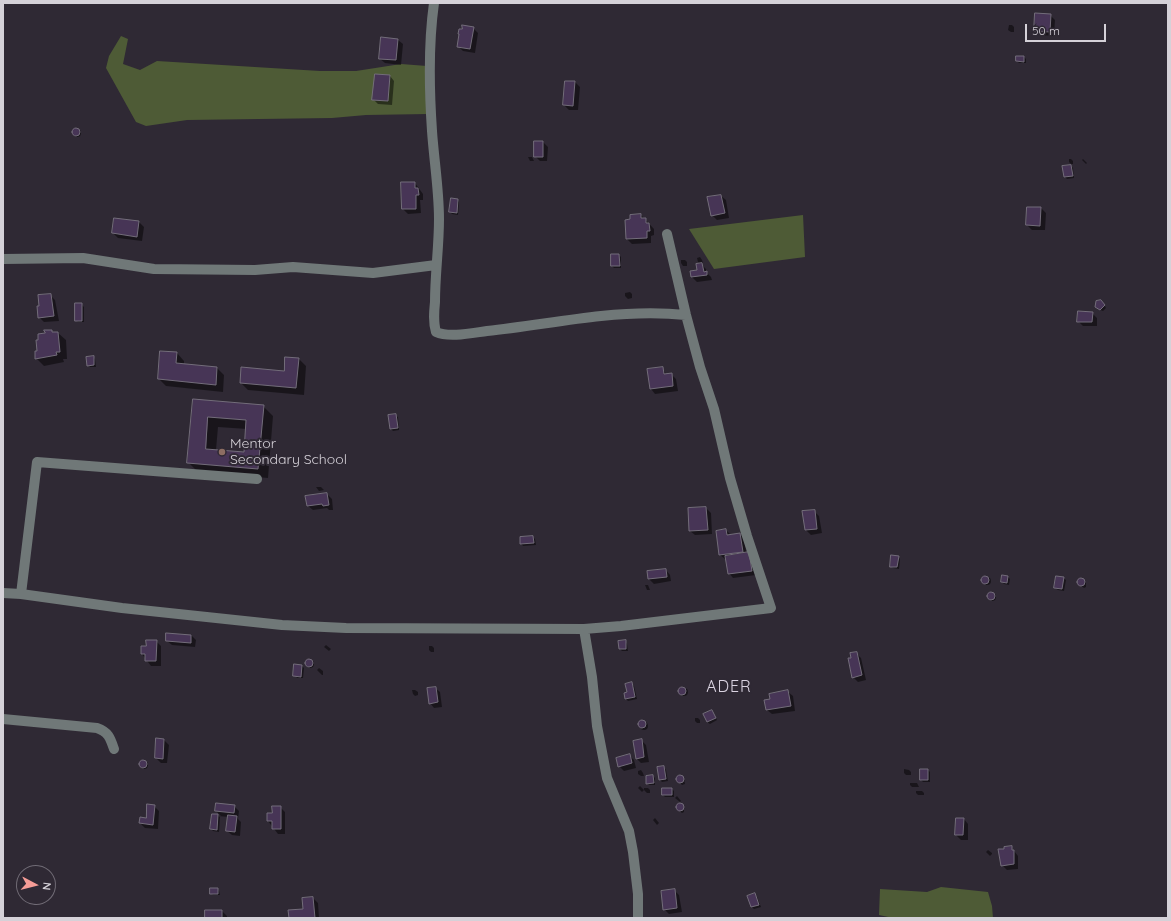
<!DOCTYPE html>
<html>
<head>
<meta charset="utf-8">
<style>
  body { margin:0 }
  #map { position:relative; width:1171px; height:921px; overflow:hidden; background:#2f2934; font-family:Quicksand,sans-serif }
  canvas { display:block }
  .frame { position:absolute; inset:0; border:4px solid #d5d1d8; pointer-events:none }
  .north { position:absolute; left:16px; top:865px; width:40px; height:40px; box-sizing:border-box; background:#2f2934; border:1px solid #716c76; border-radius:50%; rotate:97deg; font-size:11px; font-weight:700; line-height:16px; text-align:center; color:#d5d1d8 }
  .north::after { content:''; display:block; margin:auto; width:14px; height:18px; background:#f59c96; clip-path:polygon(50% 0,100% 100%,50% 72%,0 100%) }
  .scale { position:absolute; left:1025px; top:24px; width:81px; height:18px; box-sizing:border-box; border:2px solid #d5d1d8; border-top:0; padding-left:5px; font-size:12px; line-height:14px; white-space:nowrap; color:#d5d1d8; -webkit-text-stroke:3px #2f2934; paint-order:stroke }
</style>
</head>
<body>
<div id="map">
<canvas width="1171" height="921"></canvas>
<div class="frame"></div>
<div class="north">N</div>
<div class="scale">50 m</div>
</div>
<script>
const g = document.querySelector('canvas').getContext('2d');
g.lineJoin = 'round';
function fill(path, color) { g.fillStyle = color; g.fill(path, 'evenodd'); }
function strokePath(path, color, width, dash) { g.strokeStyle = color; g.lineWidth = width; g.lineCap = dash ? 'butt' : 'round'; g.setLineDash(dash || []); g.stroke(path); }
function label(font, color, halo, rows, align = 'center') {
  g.font = font + ' Quicksand,sans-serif'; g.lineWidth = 4; g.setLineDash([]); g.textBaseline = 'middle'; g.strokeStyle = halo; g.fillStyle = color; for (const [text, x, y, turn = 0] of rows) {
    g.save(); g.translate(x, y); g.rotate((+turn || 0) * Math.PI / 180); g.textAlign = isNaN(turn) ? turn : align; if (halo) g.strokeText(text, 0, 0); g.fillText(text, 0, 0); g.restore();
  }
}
const forest = new Path2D(`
  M121 36 128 39 123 64 140 70 157 61 320 71H356L401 64 427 66 428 114 366 115 332 118 187 120 146 126 136 122 106 68 109 56Z
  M803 215 805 257 714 269 689 229Z
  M941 887 988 892 992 906 993 918H893L879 915 880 889 927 892Z`);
const shadow = new Path2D(`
  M1050 15 1055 20 1054 36 1040 35 1035 31Z
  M1009 25H1012L1014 27V32H1011L1008 30Z
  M473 28 478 33 475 53 463 51 458 46Z
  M398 40 403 44 401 65 385 63 380 59Z
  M1024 57 1026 59V63H1019L1017 61Z
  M390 76 394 81 392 105 378 104 373 99Z
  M566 82H575L580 87 578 110H569L564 105Z
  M73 133a4 4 0 1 1 8 0a4 4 0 1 1-8 0Z
  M543 142 548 147 547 161H540L535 156Z
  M528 157H532L534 161H530Z
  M1069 159H1071L1073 161V164H1071L1069 162Z
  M1083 159 1087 163 1086 164 1082 160Z
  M1071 166 1073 168 1074 178 1067 179 1065 177Z
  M415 183 423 194V200H420L421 213 408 214 403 209Z
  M721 196 726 200 729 218 717 220 712 215Z
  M457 200 459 202 458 215 452 214 450 212Z
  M1041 208 1046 213 1045 230H1032L1027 225Z
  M641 215 654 229V235L651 236V243L632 244 627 239 626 220Z
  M139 222 144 227 142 241 118 238 113 233Z
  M619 255 621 257V268H614L612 266Z
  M700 257 702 260 703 263 701 264 706 269 707 273 711 277 712 280 697 282 692 277 698 270 701 264 698 262 697 258Z
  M681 260H685L687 262V266H683L681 263Z
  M630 292 632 294V298L628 299 625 296V293Z
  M50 295 55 300 59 321 44 322 39 317Z
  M1103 303 1106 308 1103 311 1098 309Z
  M81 304 84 307V322H78L76 320Z
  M1092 313 1097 318V326H1083L1078 321Z
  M51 331 54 333H58L66 340 67 359H63L64 362 44 366 36 358 46 334Z
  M177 353 184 361V365L217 368 224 375 223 392 166 386 159 379Z
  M93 357 95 359 96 367H90L88 365Z
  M299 359 306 366 304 395 248 390 241 383 284 372Z
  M662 368 667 375 671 374 676 379 678 391 655 394 651 389Z
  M193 400 263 406 273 416 268 478 198 472 188 462ZM218 427 247 429 245 453 216 450Z
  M395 415 398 417 399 430 393 431 391 429 389 416Z
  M316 487H321L324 490 319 491Z
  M327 494 332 499 333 510H329L327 508 313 510 308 506Z
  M706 508 711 513 712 534 695 535 690 531Z
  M814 511 819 516 822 533 811 535 806 530 804 512Z
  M726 530 731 535 740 534 745 539 746 554H749L756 575 733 578 729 573 727 559H725L720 555Z
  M533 537 535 539 536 545 523 546 521 543Z
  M898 557 900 559 899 569 893 568 891 566Z
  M666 570 670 575 671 581 654 584 649 579Z
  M983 581a4 4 0 1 1 8 0a4 4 0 1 1-8 0Z
  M1008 577 1010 579 1009 585 1004 584 1002 582Z
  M1063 578 1066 580 1064 591 1058 590 1055 588Z
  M1081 579 1086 582V587L1084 588 1079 584V580Z
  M645 585H648L650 590H647Z
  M988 597a4 4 0 1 1 8 0a4 4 0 1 1-8 0Z
  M191 635 196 640 195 647 172 645 167 641Z
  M156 641 161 646V666H151L142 654 147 647Z
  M625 641 627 644 628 651H622L620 649 619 642Z
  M326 645 331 649 329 651 324 647Z
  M429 646H432L434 648V652H431L429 650Z
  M856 653 861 658 866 680 858 682 853 677 852 658Z
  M306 664a4 4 0 1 1 8 0a4 4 0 1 1-8 0Z
  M302 666 304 668 303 678H297L295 675Z
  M319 668 323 671V675H322L317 670Z
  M631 684 634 686 637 699 628 701 626 699Z
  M435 688 440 692 442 707 434 708 430 703Z
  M680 692a4 4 0 1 1 8 0a4 4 0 1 1-8 0Z
  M412 690H415L418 692V695L415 696 413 694Z
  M788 692 793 696 795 711 772 714 767 710 771 700Z
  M712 711 717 720 710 724 707 722Z
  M695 718H698L700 720V723H697L695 721Z
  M640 726a4 4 0 1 1 8 0a4 4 0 1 1-8 0Z
  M164 740 169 745 167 763H161L156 758Z
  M641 740 646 745 649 762 641 763 636 758Z
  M629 755 634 760 636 768 624 771 619 766Z
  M140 765a4 4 0 1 1 8 0a4 4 0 1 1-8 0Z
  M664 767 666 770 668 781 662 782 660 780Z
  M904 769 909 770 911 772V775H906L904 773Z
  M641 770 643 773 644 776H641L638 774V771Z
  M928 770 930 772V782H923L921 780Z
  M653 776 655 778V785H649L647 783Z
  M680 776 684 779 685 784 682 785 678 781 677 779Z
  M910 783H917L919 787H912L910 785Z
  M640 786 644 790V788H648L650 790V793H647L644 790 642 792 638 788Z
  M672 789 674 791V797H665L663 795Z
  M916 791H922L924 793V795H918L916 793Z
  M677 796 681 801 680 802 675 798Z
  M679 804 684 807V812L682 813 677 809V805Z
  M154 806 159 811 158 829 145 828 140 823 147 819Z
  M234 806 239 811 238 819 241 822 240 836 232 835 227 831 229 817 218 816 220 817 219 832 213 831 211 829 213 815 221 816 216 811Z
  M280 807 285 812V834H278L268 821V814H273Z
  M655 818 659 823 657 825 653 820Z
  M964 819 968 824V840H961L956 835Z
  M1011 847 1018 856V869L1007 870 1002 865 1005 849Z
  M988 850 992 853V854L990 856 986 852Z
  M217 889 219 891 220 895H213L211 893Z
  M674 890 679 895 682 912 669 914 664 909Z
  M755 895 757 897 761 907 754 909 752 907 749 897Z
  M313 898 318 903 319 918H290L304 910Z
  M222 911 227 916V918H206Z`);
const building = new Path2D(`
  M1035 13 1051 14 1050 32 1034 31Z
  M462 25 474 27 470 49 457 47 459 34H458L459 29H462Z
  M381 37 398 39 396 60 379 59Z
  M1016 56H1024V62L1016 61Z
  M375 74 390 75 388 101 372 100Z
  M565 81H575L573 106 563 105Z
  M72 132a4 4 0 1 1 8 0a4 4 0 1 1-8 0Z
  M534 141H543V157H534Z
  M1071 165 1073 176 1064 177 1062 166Z
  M401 182H415V188H418L419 195H416V209H402Z
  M721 195 725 213 711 216 707 197Z
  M451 198 458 199 457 213 449 212Z
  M1027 207H1041L1040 226 1026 225Z
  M641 214V218H646V223H649L650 231H647V238L626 239 625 220 630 219V215Z
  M114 218 139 221 137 237 112 233Z
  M611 254H619L620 266H611Z
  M702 263 704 272 707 271V275L691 277 690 271 697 270 696 264Z
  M51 294 54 316 38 318 37 306H39L38 295Z
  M1101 300 1105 305 1100 310 1095 307 1096 301Z
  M75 303H82V321H75Z
  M1078 311 1093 312 1092 322H1077Z
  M44 330H52V332H58L60 352H56L57 355 35 359V351H37L36 340H38V334L45 333Z
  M160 351 177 352 176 363 217 367 216 385 158 379Z
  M94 356V365L87 366 86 357Z
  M285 357 299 358 296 388 240 383 241 367 284 371Z
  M663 367 664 374 672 373 673 386 650 389 647 369Z
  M193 399 264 405 258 469 187 463ZM208 417 246 420 244 452 206 449Z
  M396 414 398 428 390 429 388 415Z
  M327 493 329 505 323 506 322 504 307 506 305 496Z
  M706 507 708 530 689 531 688 508Z
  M815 510 817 529 805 530 802 511Z
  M726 529 727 535 740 533 743 552 719 555 716 531Z
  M533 536 534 543 520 544V537Z
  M749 552 752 571 728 574 725 556Z
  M891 555 899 556 897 567H890Z
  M666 569 667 577 648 579 647 571Z
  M1002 575 1008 576 1007 583 1001 582Z
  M1056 576 1064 577 1062 589 1054 588Z
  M981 580a4 4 0 1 1 8 0a4 4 0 1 1-8 0Z
  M1077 582a4 4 0 1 1 8 0a4 4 0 1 1-8 0Z
  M987 596a4 4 0 1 1 8 0a4 4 0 1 1-8 0Z
  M166 633 191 635V643L166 641Z
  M146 640H157L156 661H145V654H141V646H146Z
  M626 640V649H619L618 641Z
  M857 652 862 675 852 678 848 658H851L850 653Z
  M305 663a4 4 0 1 1 8 0a4 4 0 1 1-8 0Z
  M294 664 302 665 301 677 293 676Z
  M632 682 635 697 625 699 624 693 627 692 625 684Z
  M436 687 438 702 429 704 427 688Z
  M678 691a4 4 0 1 1 8 0a4 4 0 1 1-8 0Z
  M788 690 791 706 766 710 764 700 770 699 769 694Z
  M712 710 716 718 707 722 703 714Z
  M638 724a4 4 0 1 1 8 0a4 4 0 1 1-8 0Z
  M156 738 164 739 163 759 155 758Z
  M642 739 644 757 636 759 633 741Z
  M630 754 632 763 618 767 616 758Z
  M139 764a4 4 0 1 1 8 0a4 4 0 1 1-8 0Z
  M664 766 666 779 659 780 657 767Z
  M920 769H928V780H920Z
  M653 775 654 783 646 784V776Z
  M676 779a4 4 0 1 1 8 0a4 4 0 1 1-8 0Z
  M662 788H672V795H662Z
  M216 803 235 805 234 813 215 811Z
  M676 807a4 4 0 1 1 8 0a4 4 0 1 1-8 0Z
  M147 804 155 805 153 825 139 823 140 817 146 818Z
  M272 806H281V829H272V821H267V813H272Z
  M212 814H218L217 830 210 829Z
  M228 815 237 816 235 832 226 831Z
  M956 818H964L963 835H955Z
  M1012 846V850H1014V864L1001 866 998 849H1004V847Z
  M210 888H218V894H210Z
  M675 889 677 908 663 910 661 891Z
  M755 893 759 905 751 907 747 896Z
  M313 897 315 918H289L288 910 303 909 302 898Z
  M205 910H222V918H205Z`);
const minor = new Path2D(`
  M434 3C428 46 429 87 432 131 434 160 439 190 439 219 439 247 435 274 435 302 434 312 433 322 436 332 449 338 472 333 487 331 525 327 563 320 601 316 629 313 658 312 686 315
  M3 259 83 258 154 269 255 270 293 267 373 273 436 265
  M3 593 21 594 122 608 282 625 346 628 584 629 621 626 771 608 747 536 730 478 714 409 700 367 686 315 667 234
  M21 594 37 462 257 479
  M584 629 592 677 597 726 607 778 629 831 633 852 638 894V918
  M3 719 97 728C108 732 110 737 114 749`);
const markers = [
  [222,452,4,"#8d6e63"]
];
const poiNames = [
  ["Mentor",230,444],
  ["Secondary School",230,460]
];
const quarterNames = [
  ["ADER",729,687]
];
fill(forest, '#4e5b36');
fill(shadow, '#0007');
fill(building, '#473556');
strokePath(building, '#736d7a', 1);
strokePath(minor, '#707878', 10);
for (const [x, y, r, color] of markers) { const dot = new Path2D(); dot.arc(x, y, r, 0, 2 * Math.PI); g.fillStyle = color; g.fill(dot); strokePath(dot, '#2f2934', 1.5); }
label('14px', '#d5d1d8', '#2f2934', poiNames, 'left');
g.letterSpacing = '1px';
label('16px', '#dad3e1', '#2f2934', quarterNames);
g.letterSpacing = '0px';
</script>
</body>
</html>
